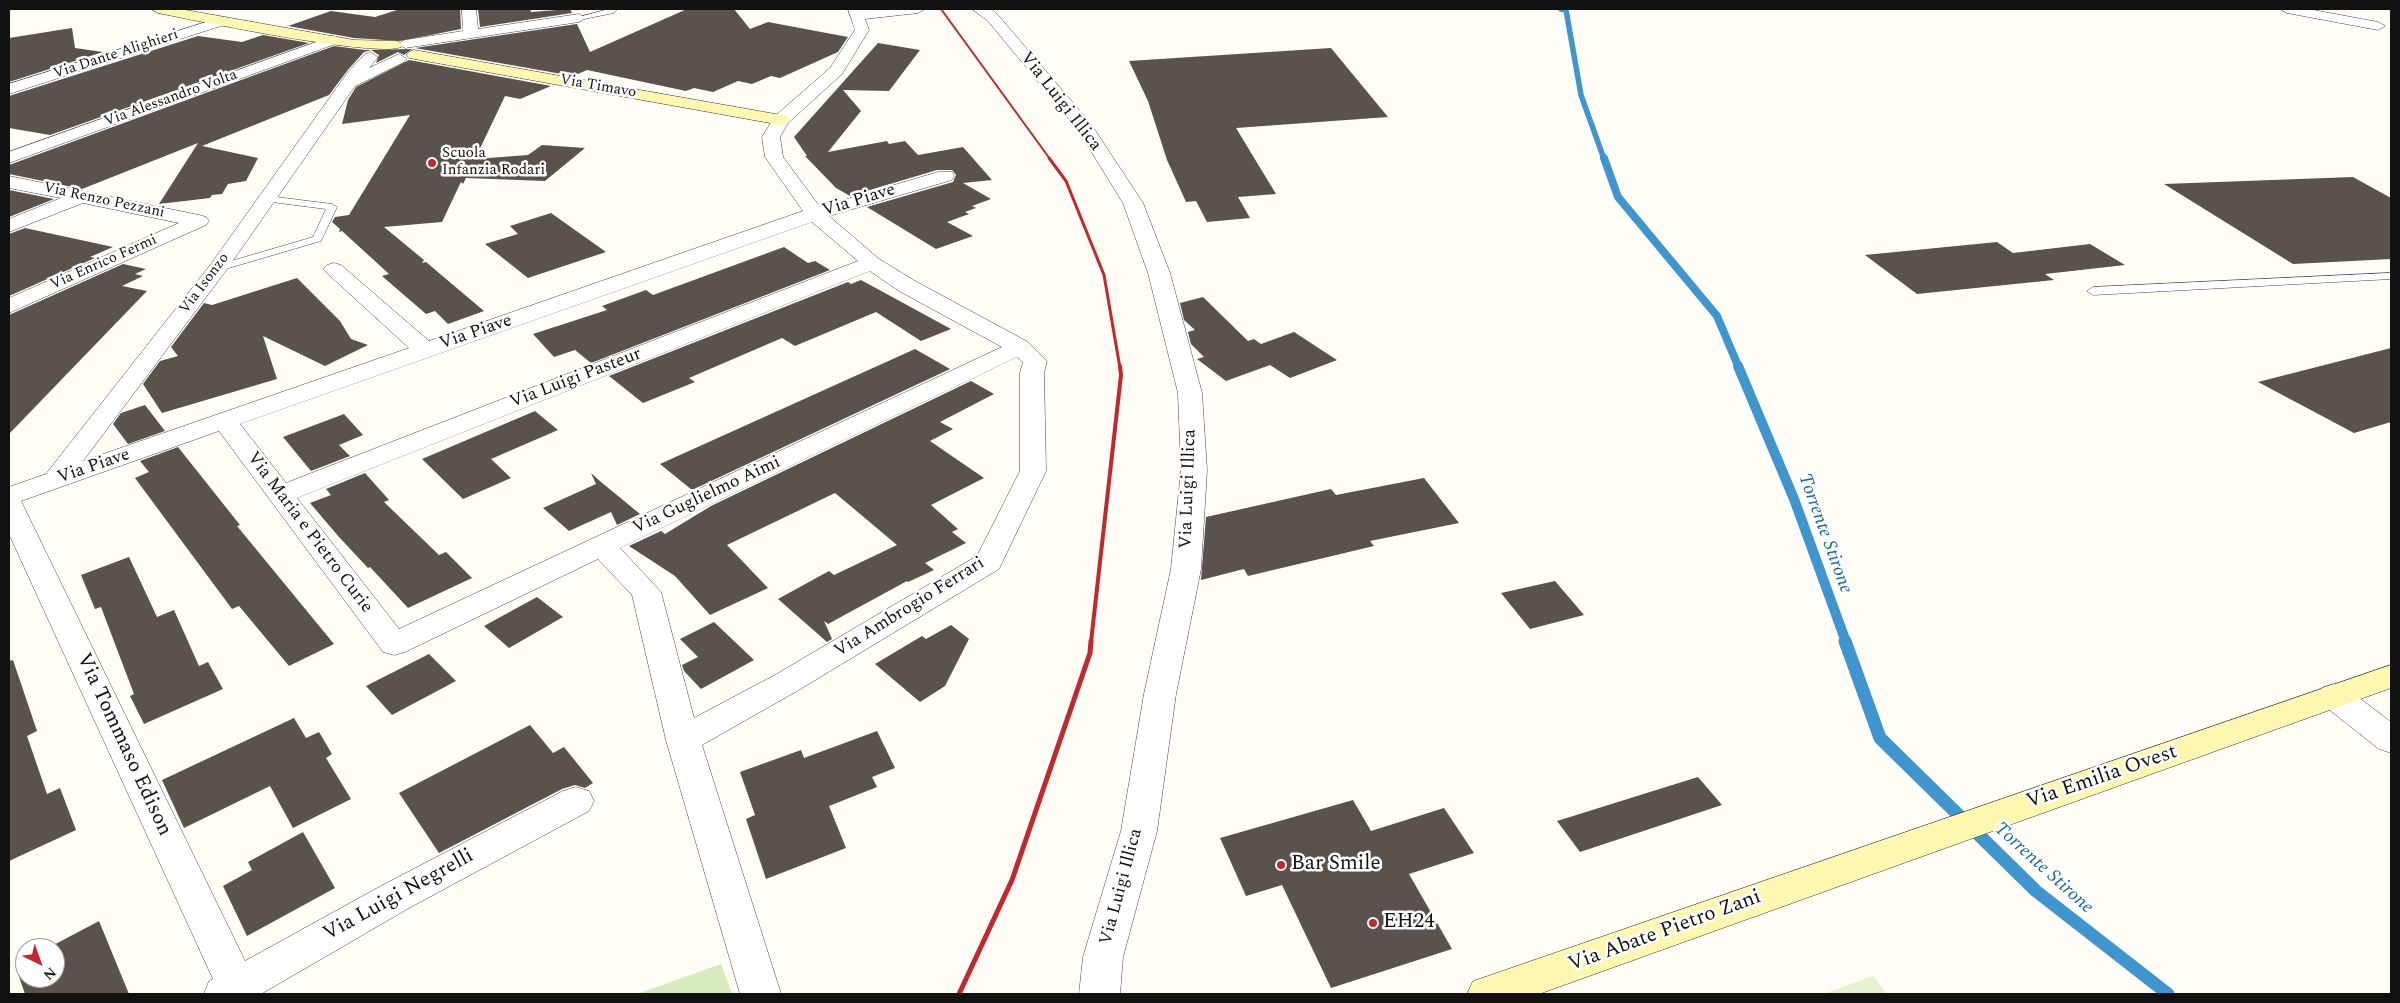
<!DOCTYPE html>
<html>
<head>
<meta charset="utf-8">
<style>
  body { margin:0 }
  #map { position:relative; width:2400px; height:1003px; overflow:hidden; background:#fffdf5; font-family:Spectral,serif }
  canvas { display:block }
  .frame { position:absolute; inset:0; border:10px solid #111; pointer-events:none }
  .north { position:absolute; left:15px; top:938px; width:50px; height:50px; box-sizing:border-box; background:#fff; border:1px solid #a0a0a0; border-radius:50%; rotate:138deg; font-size:14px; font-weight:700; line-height:20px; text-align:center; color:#111 }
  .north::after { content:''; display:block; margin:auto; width:18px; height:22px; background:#c4262e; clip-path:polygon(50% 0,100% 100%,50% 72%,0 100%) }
</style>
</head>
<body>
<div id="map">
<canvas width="2400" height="1003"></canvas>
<div class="frame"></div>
<div class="north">N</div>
</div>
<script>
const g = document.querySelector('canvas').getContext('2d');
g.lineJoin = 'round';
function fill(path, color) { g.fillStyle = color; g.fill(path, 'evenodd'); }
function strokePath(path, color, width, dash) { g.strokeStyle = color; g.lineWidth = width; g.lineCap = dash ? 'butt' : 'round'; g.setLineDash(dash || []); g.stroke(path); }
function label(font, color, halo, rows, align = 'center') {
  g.font = font + ' Spectral,serif'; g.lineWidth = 5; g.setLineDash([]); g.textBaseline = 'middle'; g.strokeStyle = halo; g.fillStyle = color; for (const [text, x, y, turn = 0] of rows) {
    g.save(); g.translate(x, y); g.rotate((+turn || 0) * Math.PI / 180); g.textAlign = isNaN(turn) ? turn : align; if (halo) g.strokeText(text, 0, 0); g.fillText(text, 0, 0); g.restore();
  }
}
const green = new Path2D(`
  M721 964 732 994H637Z`);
const pitch = new Path2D(`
  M1873 976 1887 994H1824Z`);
const streamFar3 = new Path2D(`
  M1561 9 1566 10 1581 95 1604 159`);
const streamFar2 = new Path2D(`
  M1604 158 1618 197 1717 316 1739 368`);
const streamFar1 = new Path2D(`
  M1738 366 1794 499 1846 642`);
const stream = new Path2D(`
  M1845 641 1880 738 2036 891 2168 994`);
const building = new Path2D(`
  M400 9H460L461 29 400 41 354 38 288 26 331 11 375 17Z
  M478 9H530L531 12 570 9 572 13 480 27Z
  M687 9H734L750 29 768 22 848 37 838 52 780 78 771 76 752 84 738 81 713 92 694 88 686 91 587 70 573 76 415 48 577 24 590 52Z
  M72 28 75 48 103 52 9 82V38Z
  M263 35 309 43 50 135 9 128V96L198 36 242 42Z
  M878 43 920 50 889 91 843 90 861 111 828 152 887 141 889 144 905 141 918 155 963 147 992 180 963 183 991 199 972 206 976 208 965 212 969 214 947 222 973 236 936 249 867 207 953 182 956 175 952 170H937L850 196 836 188 805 156H807L794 137Z
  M334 46 365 50 412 49 404 55 398 52 376 63 379 55 371 50 364 52 347 71 329 95 202 146 258 158 246 181 228 184 222 194 212 195 210 198 159 204 198 143 82 189 9 174V165Z
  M1331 48 1388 117 1236 128 1276 194 1238 197 1250 218 1207 222 1196 201 1186 202 1167 160 1148 101 1129 61Z
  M409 60 551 86 520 99 505 96 475 159 528 155 542 145 585 148 545 181 466 178 463 184 461 182 442 222 384 227 424 260 422 263 426 262 484 311 448 324 435 311 426 314 382 276 389 274 342 231 339 232 340 229 332 222 335 217 349 215 410 115 342 124 348 100 356 87Z
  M2353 177 2391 198V259L2293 264 2164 184Z
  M9 190 54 199 9 217Z
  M551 213 606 252 528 278 485 244 518 234 510 226Z
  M25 228 113 247 90 257 95 258 9 296V234Z
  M1997 242 2013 253 2090 244 2125 265 2045 274 2054 280 1917 294 1865 255Z
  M784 247 808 263 815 261 830 270 591 363 575 350 554 357 533 334 607 310 602 306 646 290 653 295Z
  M123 264 146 269 135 274 143 276 122 286 147 291 9 434V315Z
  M297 278 340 321 351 339 368 345 325 366 263 336 277 379 162 413 143 384 160 361 178 356 171 347 204 303 212 305Z
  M861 280 951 329 921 341 876 312 795 346 782 338 689 378 695 382 643 403 609 376 848 282 851 284Z
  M1203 297 1248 341 1254 339 1261 344 1294 332 1337 360 1290 378 1270 365 1226 381 1197 359 1204 357 1191 344 1188 332 1195 330 1184 320 1180 303Z
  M2391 348V422L2354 433 2258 382Z
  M915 349 950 369 692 490 660 464Z
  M971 381 994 394 940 422 953 429 930 441 984 478 931 505 958 529 952 532 966 543 925 563 934 570 908 582 907 581 828 624 824 621 832 639 827 642 778 599 829 571 834 575 897 545 835 493 727 545 768 588 710 615 675 576 629 546 661 531 665 534 711 506Z
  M145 405 165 431 128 444 113 424 121 413Z
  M535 411 558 430 491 459 511 478 463 499 422 459Z
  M344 414 363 435 339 445 350 456 311 471 283 437Z
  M178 447 240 525 237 526 334 644 289 666 239 606 232 609 135 478 149 472 140 461Z
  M365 473 389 500 384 502 439 555 446 552 472 578 408 608 370 567 368 568 339 537 310 503 331 495 326 489Z
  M591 473 601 482 640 514 617 525 611 512 569 531 543 508 596 484Z
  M1424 478 1459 523 1370 541 1374 546 1248 576 1244 569 1201 580 1206 517 1331 489 1336 495Z
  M129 557 157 617 174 610 199 666 208 662 223 689 144 724 130 696 134 694 101 607 95 609 81 575Z
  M1555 581 1584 615 1530 629 1501 593Z
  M537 597 563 617 509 648 484 626Z
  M714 622 754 660 701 689 684 671 682 665 698 657 680 639Z
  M951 625 969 639 945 686 920 702 875 664 922 636 926 639Z
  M429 654 456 681 392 715 366 686Z
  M13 660 37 731 27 736 47 794 60 788 76 830 9 861V661Z
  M294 718 306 738 319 732 332 754 326 758 351 799 293 828 270 786 184 828 162 780Z
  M530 725 553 753 564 747 593 783 585 788 575 785 562 789 439 853 399 793Z
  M877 731 895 768 872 777 877 787 829 806 846 848 766 879 746 819 755 815 740 772 801 750 804 758Z
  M1698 777 1722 805 1580 852 1557 821Z
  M1353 800 1371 831 1444 808 1474 853 1409 874 1452 949 1331 988 1282 885 1246 896 1220 838Z
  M303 832 335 888 247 936 223 886 252 870 248 862Z
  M99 921 129 994H25L15 965 25 960V978H55V948H48Z`);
const lane = new Path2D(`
  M609 9H618L614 13 579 20 575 18Z
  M268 196 332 204 337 207 321 241 222 270H214L212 268 214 266 313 237 326 209 264 201V197Z
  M2391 273V279L2093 295 2087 291 2093 287Z`);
const street = new Path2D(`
  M462 9H476L478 29 579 14 586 18 579 22 405 48 398 44 405 40 463 31Z
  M848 9H925L918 13 865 19 869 30 842 74 788 123 780 137 783 157 820 207 938 172H952L954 176 952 180 829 216 879 259 915 281 1028 342 1047 361 1044 373 1046 471 999 569 797 691 702 745 781 994H740L666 740 632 595 598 559 405 652 394 655 383 652 219 431 21 501 245 961 381 886 563 791 576 787 589 791 594 801 589 811 409 908 261 994H204L209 981 213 979 9 534V487L46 474 211 264 348 72 365 54 370 52 378 57 369 68 399 54 407 59 404 62 355 86 225 272 83 461 409 348 327 273 323 269 327 265 334 263 341 265 429 341 803 211 765 157 762 137 775 116 830 68 855 30ZM812 222 858 261 286 483 240 424ZM870 271 899 291 1002 347 399 629 297 498ZM1017 357 1023 362 1020 373V471L977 556 775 675 694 718 661 592 620 548Z
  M972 9H991L998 15 1091 124 1143 203 1170 273 1202 393 1207 470 1201 569 1176 694 1157 831 1123 957 1120 994H1079L1083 957 1121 831 1144 694 1171 569 1181 470 1178 393 1148 273 1123 203 1078 130 988 21Z
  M2280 9H2308L2378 22 2385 26 2378 30 2287 13Z
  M222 17 227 18 229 21 227 24 9 94V84Z
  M333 36 338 37 340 40 338 43 9 163V152Z
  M9 176 199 215 206 217 209 221 206 225 9 313V298L179 223 83 203 9 232V219L61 198 9 188Z
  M2334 684 2346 688 2391 722V753L2379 749 2322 704 2318 696 2322 688Z`);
const secondary = new Path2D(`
  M151 9H180L354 40 397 41 404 45C393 62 188 19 158 13Z
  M414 50 781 115 787 116 790 120 787 124 781 125 409 58 406 55 409 52Z
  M2391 665V688L1539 994H1467L1473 981 1488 976Z`);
const railFar3 = new Path2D(`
  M941 9 1050 159`);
const railFar2 = new Path2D(`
  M1049 158 1066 181 1104 275 1120 368`);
const railFar1 = new Path2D(`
  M1091 642 1121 375 1120 366`);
const rail = new Path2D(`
  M959 994 1012 880 1090 653 1091 641`);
const markers = [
  [432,163,5,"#c4262e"],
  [1281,865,5,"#c4262e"],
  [1373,923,5,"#c4262e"]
];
const farStreetnames = [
  ["Via Dante Alighieri",116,55,-18],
  ["Via Timavo",598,87,10],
  ["Via Alessandro Volta",171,99,-20],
  ["Via Renzo Pezzani",104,201,12],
  ["Via Enrico Fermi",104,263,-24],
  ["Via Isonzo",205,284,-53]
];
const farPoinames = [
  ["Scuola",442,154],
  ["Infanzia Rodari",442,171]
];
const streetNames = [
  ["Via Luigi Illica",1060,102,52],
  ["Via Piave",859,201,-17],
  ["Via Piave",476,333,-19],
  ["Via Luigi Pasteur",576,379,-21],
  ["Via Piave",94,467,-19],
  ["Via Luigi Illica",1189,489,-88],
  ["Via Guglielmo Aimi",707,496,-25],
  ["Via Maria e Pietro Curie",309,533,53],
  ["Via Ambrogio Ferrari",910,608,-32],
  ["Via Luigi Illica",1122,887,-75]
];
const waterNames = [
  ["Torrente Stirone",1824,534,70],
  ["Torrente Stirone",2043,869,42]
];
const nearStreetnames = [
  ["Via Tommaso Edison",123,745,65],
  ["Via Emilia Ovest",2102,778,-19],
  ["Via Luigi Negrelli",399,896,-29],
  ["Via Abate Pietro Zani",1665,932,-20]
];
const nearPoinames = [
  ["Bar Smile",1291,865],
  ["EH24",1383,923]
];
fill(green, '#d5ebbd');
fill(pitch, '#e6f2cf');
strokePath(streamFar3, '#3f96cf', 5.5);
strokePath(streamFar2, '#3f96cf', 8);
strokePath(streamFar1, '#3f96cf', 10);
strokePath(stream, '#3f96cf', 13);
fill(building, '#5a524d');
strokePath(lane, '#444', 1);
strokePath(street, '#444', 1);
strokePath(secondary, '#333', 1);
fill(lane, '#fff');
fill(street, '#fff');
fill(secondary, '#fff6b0');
strokePath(railFar3, '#c4262e', 2);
strokePath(railFar2, '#c4262e', 3);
strokePath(railFar1, '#c4262e', 4);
strokePath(rail, '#c4262e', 5);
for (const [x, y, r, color] of markers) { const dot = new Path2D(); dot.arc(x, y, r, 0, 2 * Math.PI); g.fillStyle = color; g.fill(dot); strokePath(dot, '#fff', 2); }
label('15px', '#111', '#fff', farStreetnames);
label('15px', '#111', '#fff', farPoinames, 'left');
label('18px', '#111', '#fff', streetNames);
label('italic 19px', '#1768a6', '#fff', waterNames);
label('21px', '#111', '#fff', nearStreetnames);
label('21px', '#111', '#fff', nearPoinames, 'left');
</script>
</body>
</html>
